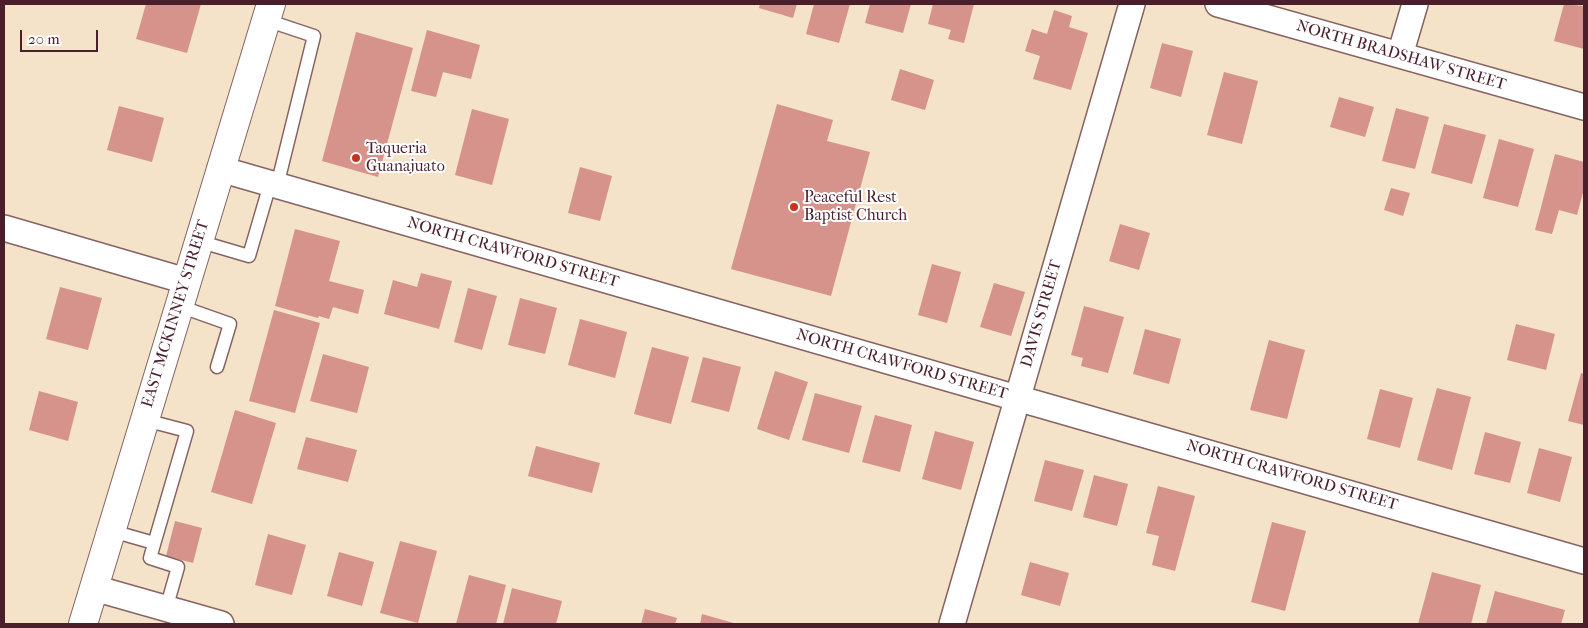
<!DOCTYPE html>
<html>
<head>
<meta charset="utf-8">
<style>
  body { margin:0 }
  #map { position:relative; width:1588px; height:628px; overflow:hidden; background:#f4e2c9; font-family:"IM FELL French Canon",serif }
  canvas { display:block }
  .frame { position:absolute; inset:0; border:5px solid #4a1f2b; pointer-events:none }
  .scale { position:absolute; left:20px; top:30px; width:78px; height:22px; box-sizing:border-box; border:2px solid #4a1f2b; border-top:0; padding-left:6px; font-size:15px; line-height:18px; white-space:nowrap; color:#4a1f2b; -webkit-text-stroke:4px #fff; paint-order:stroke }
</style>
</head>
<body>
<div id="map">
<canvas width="1588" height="628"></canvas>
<div class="frame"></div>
<div class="scale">20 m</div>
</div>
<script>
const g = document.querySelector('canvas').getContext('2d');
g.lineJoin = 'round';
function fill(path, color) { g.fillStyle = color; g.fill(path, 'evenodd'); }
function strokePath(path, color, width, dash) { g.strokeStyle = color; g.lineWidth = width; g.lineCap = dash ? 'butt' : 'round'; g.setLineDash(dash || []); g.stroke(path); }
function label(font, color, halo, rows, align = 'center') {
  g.font = font + ' "IM FELL French Canon",serif'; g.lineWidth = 4; g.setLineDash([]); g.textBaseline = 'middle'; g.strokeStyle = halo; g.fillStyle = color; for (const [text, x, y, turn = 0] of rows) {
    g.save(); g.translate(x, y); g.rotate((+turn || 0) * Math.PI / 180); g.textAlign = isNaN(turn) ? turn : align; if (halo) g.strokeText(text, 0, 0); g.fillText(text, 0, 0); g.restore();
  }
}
const building = new Path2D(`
  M146 4H201L187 53 136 39Z
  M760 4H797L793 18 759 8Z
  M814 4H850L839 43 806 34Z
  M870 4H911L903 33 865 23Z
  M933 4H974L964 43 948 39 951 30 928 24Z
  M1564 4 1584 6V49L1554 41Z
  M1054 10 1072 16 1069 27 1088 33 1071 90 1033 79 1040 56 1025 51 1032 29 1047 34Z
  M427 30 480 45 471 79 443 72 436 97 411 91Z
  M356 32 413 48 378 177 322 161Z
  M1162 43 1193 51 1181 97 1150 88Z
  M900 69 934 80 925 110 891 100Z
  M1224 72 1258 81 1242 144 1207 135Z
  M1339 97 1374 107 1365 137 1330 127Z
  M777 104 833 120 827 141 870 152 831 296 731 269Z
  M119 106 164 118 152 162 107 150Z
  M1396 108 1429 117 1415 169 1382 161Z
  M472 109 509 119 492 185 455 175Z
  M1444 124 1486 135 1472 184 1431 173Z
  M1499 139 1534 149 1518 207 1483 198Z
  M1555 154 1584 162V189L1577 215 1559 210 1552 234 1535 230Z
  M580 167 612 176 600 221 568 213Z
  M1391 188 1410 193 1403 216 1384 210Z
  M1120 224 1150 233 1139 270 1109 261Z
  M295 229 340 241 329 281 364 290 358 314 333 307 329 319 319 316 318 318 275 306Z
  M932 264 961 272 947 323 918 315Z
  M421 273 452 281 439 329 384 314 393 280 417 287Z
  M994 283 1025 292 1011 336 980 327Z
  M60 287 102 298 88 350 46 339Z
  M468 288 497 296 482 350 454 342Z
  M520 298 557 308 545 354 508 345Z
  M1084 306 1124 317 1108 373 1081 366 1083 358 1071 355Z
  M274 310 320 323 295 413 249 401Z
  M580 319 627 332 615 378 568 365Z
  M1516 324 1555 334 1546 370 1507 360Z
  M1145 329 1181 339 1169 384 1133 374Z
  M1269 340 1305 350 1287 419 1250 410Z
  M652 347 689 357 671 424 634 414Z
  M323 354 369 367 357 413 310 401Z
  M703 357 741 367 729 412 691 402Z
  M775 371 808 382 789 440 757 429Z
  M1581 373 1584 374V425L1568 421Z
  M1437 388 1471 397 1452 470 1417 460Z
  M1380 389 1413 398 1400 448 1367 439Z
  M39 391 78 402 68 441 29 430Z
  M815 393 862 406 849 453 802 440Z
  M235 410 276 423 252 504 211 492Z
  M875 415 912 425 900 472 862 462Z
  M935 431 974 442 961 490 922 479Z
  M1485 432 1521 442 1510 483 1474 474Z
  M306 437 357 450 348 482 297 469Z
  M536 446 600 463 592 493 528 476Z
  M1539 448 1572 457 1560 502 1527 493Z
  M1045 460 1084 470 1072 511 1034 501Z
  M1094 475 1128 484 1117 526 1083 517Z
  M1158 486 1195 496 1175 571 1152 565 1159 536 1146 533Z
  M175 521 202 528 193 563 166 556Z
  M1272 522 1306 531 1285 611 1251 602Z
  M268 534 306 545 292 595 255 585Z
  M400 541 437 551 418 623 380 613Z
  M339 552 374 562 362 606 327 596Z
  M1030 562 1069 573 1060 606 1021 595Z
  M1432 572 1481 585 1471 624H1418Z
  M469 575 506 585 496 624H456Z
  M512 588 562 601 556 624H503Z
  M1495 591 1565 610 1561 624H1486Z
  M645 609 677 618 675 624H641Z
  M702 614 737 624H700Z`);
const service = new Path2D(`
  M266 20 314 36 277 186
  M198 241 249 256 270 184
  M179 306 230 324 217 367
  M145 420 187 431 150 558 178 567 166 609
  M112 531 154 543`);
const minor = new Path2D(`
  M1218 4 1584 107
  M1400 55 1415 4
  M220 169 1584 561
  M4 228 186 281
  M94 588 221 624
  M952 624 1132 4`);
const secondary = new Path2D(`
  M83 624 271 4`);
const markers = [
  [356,158,5,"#c8321e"],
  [794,207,5,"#c8321e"]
];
const streetNames = [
  ["NORTH BRADSHAW STREET",1401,56,16],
  ["NORTH CRAWFORD STREET",513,253,16],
  ["EAST MCKINNEY STREET",176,314,-73],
  ["DAVIS STREET",1042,314,-74],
  ["NORTH CRAWFORD STREET",902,365,16],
  ["NORTH CRAWFORD STREET",1292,476,16]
];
const poiNames = [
  ["Taqueria",366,149],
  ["Guanajuato",366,167],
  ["Peaceful Rest",804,198],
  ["Baptist Church",804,216]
];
fill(building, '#d5938c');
strokePath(service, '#866362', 15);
strokePath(minor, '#866362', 28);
strokePath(secondary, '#866362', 30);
strokePath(service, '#fff', 12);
strokePath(minor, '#fff', 25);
strokePath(secondary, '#fff', 28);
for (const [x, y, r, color] of markers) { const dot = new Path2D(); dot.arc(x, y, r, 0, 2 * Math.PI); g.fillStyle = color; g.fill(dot); strokePath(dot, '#fff', 2); }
label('16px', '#4a1f2b', '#fff', streetNames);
label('16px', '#4a1f2b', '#fff', poiNames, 'left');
</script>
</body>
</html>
